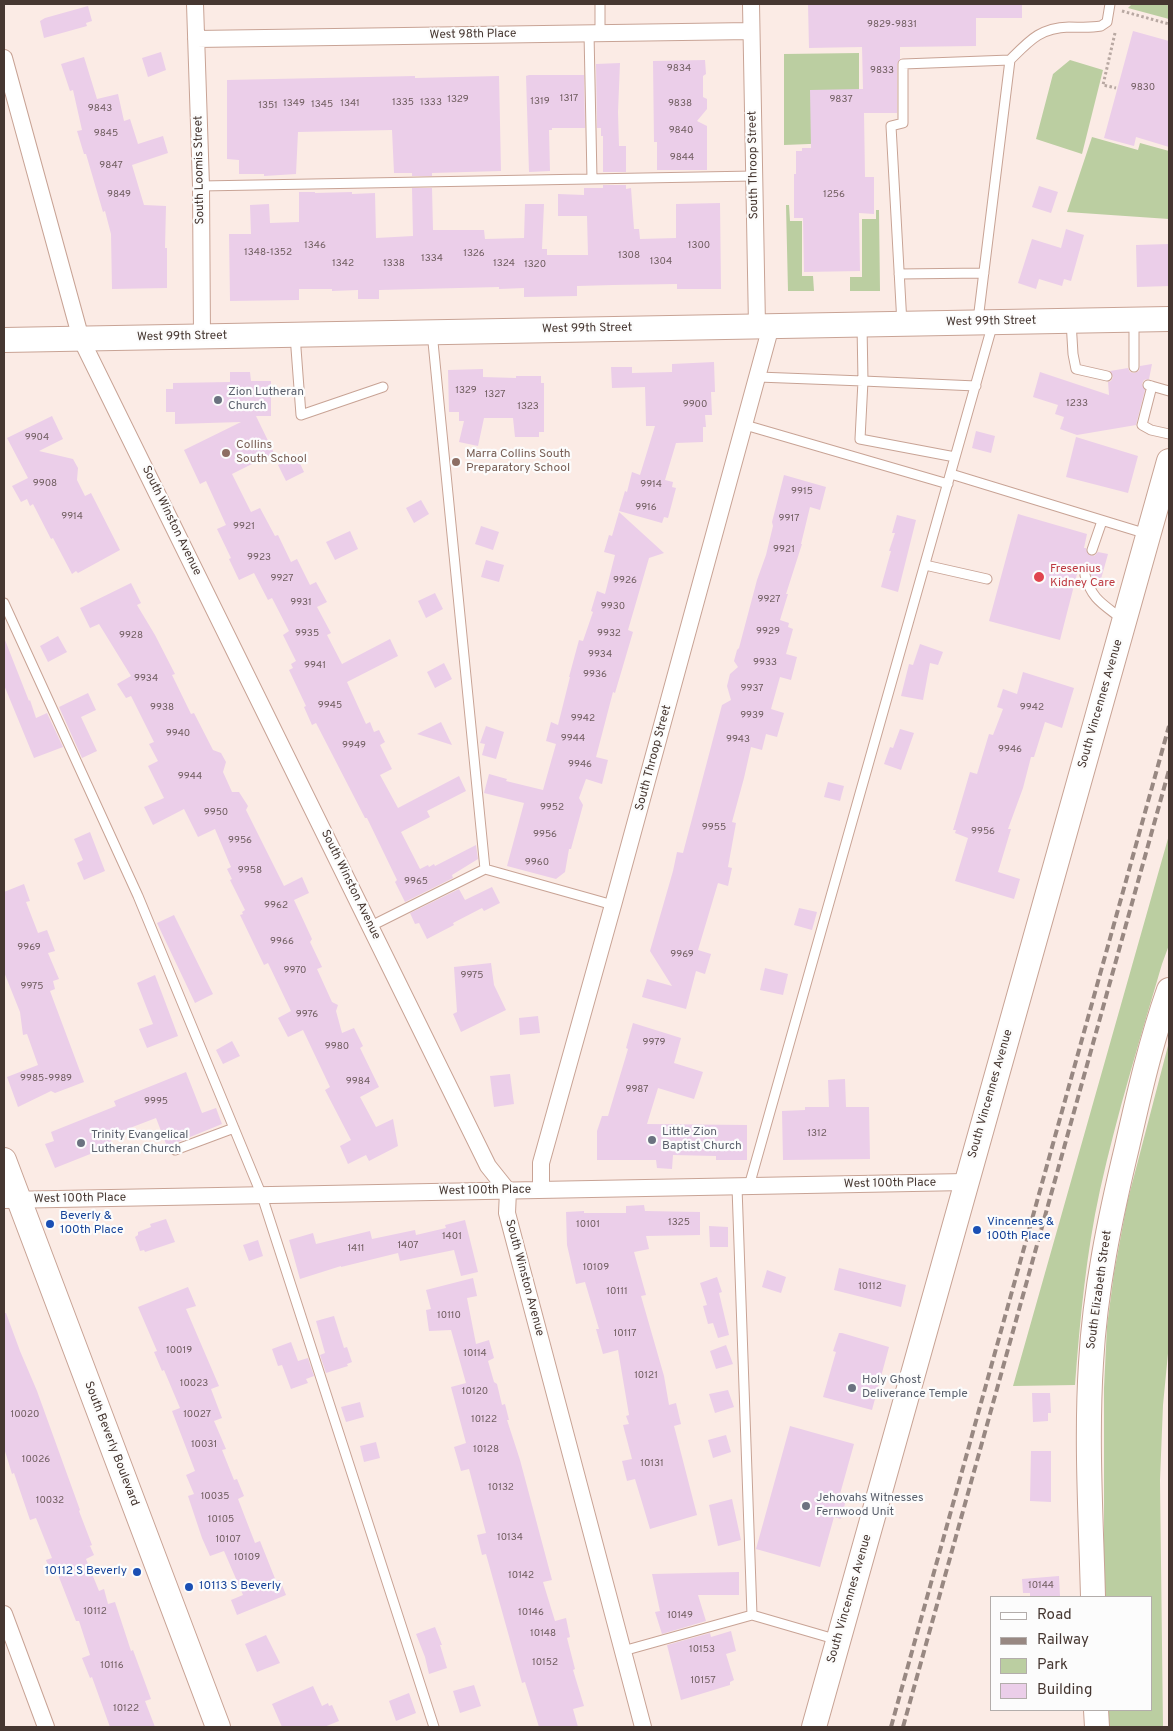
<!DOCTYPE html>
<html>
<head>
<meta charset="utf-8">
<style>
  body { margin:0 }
  #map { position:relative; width:1173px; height:1731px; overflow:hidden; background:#fbebe5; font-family:Overpass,sans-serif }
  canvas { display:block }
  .frame { position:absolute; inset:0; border:5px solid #463731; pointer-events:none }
  .legend { position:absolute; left:990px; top:1596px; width:162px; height:115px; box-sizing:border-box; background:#fcfcfc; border:1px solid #b3adab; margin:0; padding:6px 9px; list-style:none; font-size:15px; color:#463731 }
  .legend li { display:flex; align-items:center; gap:10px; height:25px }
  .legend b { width:25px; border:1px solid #b3adab }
</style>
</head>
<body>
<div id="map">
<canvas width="1173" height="1731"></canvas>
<div class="frame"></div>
<ul class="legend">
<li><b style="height:6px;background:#fff"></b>Road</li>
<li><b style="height:6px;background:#988882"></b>Railway</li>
<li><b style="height:14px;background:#bbcea1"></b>Park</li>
<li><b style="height:14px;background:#ebcee9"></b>Building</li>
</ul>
</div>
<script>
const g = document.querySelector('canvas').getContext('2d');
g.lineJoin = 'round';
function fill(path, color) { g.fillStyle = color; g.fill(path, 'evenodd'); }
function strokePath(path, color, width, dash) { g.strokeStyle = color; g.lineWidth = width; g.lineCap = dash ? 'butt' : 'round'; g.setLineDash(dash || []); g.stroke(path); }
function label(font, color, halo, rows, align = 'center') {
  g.font = font + ' Overpass,sans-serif'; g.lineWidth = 4.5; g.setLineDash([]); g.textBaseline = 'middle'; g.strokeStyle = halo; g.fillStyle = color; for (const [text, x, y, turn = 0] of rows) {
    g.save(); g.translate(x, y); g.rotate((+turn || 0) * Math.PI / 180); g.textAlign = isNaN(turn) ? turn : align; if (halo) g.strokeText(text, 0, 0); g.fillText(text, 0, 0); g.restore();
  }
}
const green = new Path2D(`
  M1132 4H1169V19L1128 8Z
  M859 53V142L784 145V54Z
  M1070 60 1103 70 1082 154 1036 139 1053 74Z
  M1092 137 1138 150 1140 143 1169 151V219L1067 212Z
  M786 205H789L790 221H802V276H813L814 291H788Z
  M876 210H879L880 291H850V277H862V219H876Z
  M1169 835V945L1162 964C1140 1039 1117 1114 1100 1190 1086 1254 1080 1320 1075 1385L1013 1386Z
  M1169 1042V1343L1163 1405 1160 1480 1163 1727H1107V1710H1152V1597H1104V1388L1107 1326 1114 1273 1127 1203Z`);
const building = new Path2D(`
  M808 4H1022V18H976V46L900 47V59L897 64V113H864L865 177H874V214L859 213 860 271 804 272 803 218H794V174H796V151H802V148H811L810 90 863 89 862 47 809 48Z
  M88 6 92 21 86 23 87 26 44 38 40 21 45 18Z
  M1133 31 1169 41V147L1136 137 1134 146 1104 138Z
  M161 52 166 70 148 77 142 58Z
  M84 57 97 99 118 94 124 121 130 119 138 144 163 136 168 153 132 165 144 205 166 206 165 248H167V288L112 289 111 234 105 211 103 212 86 154H84L77 131 82 130 73 90 70 91 61 64Z
  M705 60 706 74 703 76V97L707 99V109L697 121 707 126V170H657V142H654L653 61Z
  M620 63 618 112 619 146H626V172H603V136H601V128H597L596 64Z
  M529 75H584L585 128H552V130H549L550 171 529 172 526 76Z
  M415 76V78L499 76 501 171 432 173V176H412V173H394L392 130 298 132 296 174 264 176V174H239V160L227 159V80Z
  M603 185H626V189L631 188 634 229H639L640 239 676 238V204L720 203 721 289H677V284L613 285 577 286V296L524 297V288L499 289V287L379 290V299H358V290L332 291V289H299V300L230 301 229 234H251L250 205 269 204 270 223 299 222V192H315V193L352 192V194L375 193 376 238 413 236 412 188H432L433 230H484L485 239 524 238 525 204H544L542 249H547V255H588L587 216H558V194L584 195V188H603Z
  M1039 186 1058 192 1051 213 1032 207Z
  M1066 229 1084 235 1071 281 1064 279 1062 286 1039 279 1036 289 1018 283 1032 239 1061 248Z
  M1169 244V286L1137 287 1136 245Z
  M714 362 715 392H711L712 415H705L706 427H703V442L676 443 665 480 673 482 672 487 676 488 668 518 664 517 662 523 619 511 625 491 627 492 632 472 640 475 655 426H646L645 387 612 388 611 367H632V373L672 372V364Z
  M1152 364 1149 379 1144 380 1142 384 1145 390 1136 425 1077 435 1060 429 1064 417 1055 414 1058 405 1033 397 1040 372 1109 395 1108 382 1111 381 1113 377 1110 371 1128 368 1130 372 1134 373 1139 371 1140 366Z
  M483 369V377L516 378V376H541V383H544V432H539V437H515L513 418H484L478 446 459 442 464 421H459V412H449L448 370Z
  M230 372H250L251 381H271V416H256L274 453 232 474 251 512 260 508 275 536 278 535 291 562 297 559 310 585 316 582 327 602 317 607 331 633 327 635 342 664 390 639 398 656 347 682 366 724 370 722 374 732 379 730 385 742 380 745 392 769 380 775 398 808 459 776 466 791 427 811 430 817 401 832 420 869 428 865 429 867 434 864 435 866 476 845 478 859 452 875 453 878 405 902 395 882 397 880 367 818H365L316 723 312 725 304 707 306 706 289 670 293 668 291 664 296 661 283 635 289 631 272 598 268 600 254 573 239 580 229 559 231 558 217 529 226 525 206 481 200 484 184 450 241 422 175 424V412H166V389H173V383L230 382Z
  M52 416 63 439 39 451 73 459 78 468 77 480 85 496 91 493 120 550 78 573 76 571 72 574 53 538 51 539 33 504 30 506 27 499 21 502 12 486 28 478 7 438Z
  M976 431 995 436 991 453 972 448Z
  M1076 437 1138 456 1128 493 1066 477Z
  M296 455 304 472 286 481 278 465Z
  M784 475 826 487 820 510 810 507 801 544H802L786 594H788L780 620 789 623 788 627 793 629 786 654 797 657 791 680 780 677 771 709 784 713 777 737 766 734 762 750 751 747 744 778 732 822 736 823 728 867 732 868 728 886 718 883 698 950 711 954 705 974 696 971 686 1009 642 997 647 979 672 986 650 951 673 871 677 852 683 853 722 705 731 700 727 686 730 674 738 667 734 661 737 650 739 648 757 580 766 555 773 526 772 522Z
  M421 500 429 514 414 523 406 508Z
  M619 512 664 553 649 558 628 630 633 632 615 693 613 692 596 757 608 760 602 784 586 779 579 798 583 805 571 849H569L565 872 556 879 507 866 524 803 484 793 489 774 507 779 506 781 543 790 556 744 546 741 551 722 558 725 570 677H569L579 640 583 641 593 612 591 611 597 591 605 594 615 555 604 552 609 535 612 536Z
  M1018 514 1087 534 1084 548H1086L1088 554 1094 556 1098 552 1108 554 1101 579 1092 577 1089 571 1087 569H1083L1077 574 1060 640 989 621Z
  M897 515 916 520 898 592 881 587 891 551H889L895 533H892Z
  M481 526 499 532 493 550 475 544Z
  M350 531 358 549 335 560 326 542Z
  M486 560 504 565 499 582 481 577Z
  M131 583 141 603 137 605 155 635 175 674 172 675 191 714 194 713 213 750 221 753 226 762 223 772 232 792H239L248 806 246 810 284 886 302 877 309 893 294 900 312 939 310 942 322 967 317 969 332 1002 338 1005 336 1011 342 1033 354 1028 363 1046 360 1048 379 1087 360 1097 376 1127 393 1119 398 1146 369 1161 366 1155 348 1164 340 1146 351 1140 325 1090 330 1087 303 1030 288 1037 278 1018 291 1011 268 963 264 965 240 915 243 914 242 912 245 910 230 880 232 879 227 869 231 867 215 829 198 837 184 809 153 825 144 807 164 798 148 766 158 761 149 744 154 742 131 696 126 698 117 684 131 676 99 624 90 628 80 608Z
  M435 593 443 609 426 618 418 601Z
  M58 636 67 652 48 662 40 646Z
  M5 640 29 701 30 700 36 718 47 713 63 747 34 758 4 685Z
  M920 644 943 652 938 665 930 663 923 700 901 696 909 664 913 665Z
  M444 663 452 679 435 688 427 672Z
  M1023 672 1074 688 1062 728 1045 722 1034 757H1031L1023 788 1008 829H1011L998 872 1020 879 1014 899 955 881 968 838 955 833 956 830H953L970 772 977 774 989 734 993 735 1003 709 997 707 1003 689 1017 694Z
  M88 693 96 710 81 717 97 751 82 758 59 707Z
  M441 722 452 745 417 734Z
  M486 726 504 732 496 759 482 755 485 744 480 743Z
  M900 729 914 733 901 770 884 764 890 747 893 748Z
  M828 782 844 786 840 801 824 797Z
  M90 832 105 871 84 880 77 863 83 860 74 839Z
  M24 884 30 901 26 902 38 933 47 930 55 951 48 953 59 979 53 981 55 989 50 991 84 1082 55 1093 51 1091 18 1107 7 1077 38 1065 27 1034 23 1035 20 1012 4 972V892Z
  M492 887 500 903 484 911 482 908 453 923 454 925 427 939 419 923 415 924 410 913 459 889 465 900Z
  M799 908 817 912 812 930 794 925Z
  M174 915 213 994 195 1003 157 923Z
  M491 963 494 985 506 1010 461 1032 453 1014 457 1012 454 967Z
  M765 968 788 974 783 995 760 990Z
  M155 975 178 1036 147 1048 139 1029 153 1024 137 983Z
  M538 1016 540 1033 520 1035 519 1018Z
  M633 1023 681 1038 674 1063 703 1072 694 1099 658 1088 647 1124 747 1125V1160H716V1156L673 1155 672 1169 657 1168 656 1160H597V1131L602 1116H608L628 1049 626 1048Z
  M232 1041 240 1056 223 1064 216 1050Z
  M186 1072 202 1113 216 1108 222 1124 173 1144 168 1149 156 1118 109 1136 113 1145 55 1168 45 1144 54 1141 51 1132 116 1106 114 1101Z
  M510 1074 514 1104 494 1107 490 1076Z
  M845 1079 846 1107H869L870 1159 783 1160 782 1111 805 1110V1107H829L828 1080Z
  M644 1205 645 1211 700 1212V1235L646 1236 649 1249 634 1252 646 1295 641 1296 664 1376 669 1405 676 1403 681 1424 674 1426 697 1515 650 1529 635 1479 627 1481 622 1461 632 1459 623 1425 629 1424 626 1416 629 1415 618 1350 603 1354 596 1329H599L585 1282 576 1284 567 1245 566 1212 584 1211V1213H626V1206Z
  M166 1219 175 1242 145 1252 144 1250 140 1251 135 1237 138 1235V1232L151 1227 150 1224Z
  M465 1220 478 1272 461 1276 454 1250 400 1261 398 1253 341 1267V1266L300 1279 289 1240 313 1233 316 1244 370 1231 372 1239 415 1230 416 1235 446 1228 445 1225Z
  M709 1226 728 1227V1247H710Z
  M258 1240 263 1256 249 1261 243 1245Z
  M839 1268 906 1285 901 1307 834 1290Z
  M767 1270 786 1277 781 1293 762 1287Z
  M717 1277 722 1292 719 1293 729 1335 718 1338 713 1323 708 1324 703 1306 707 1305 700 1283Z
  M473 1278 477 1296 467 1298 476 1344 489 1340 494 1358 488 1361 494 1382 497 1384 502 1405 505 1404 509 1420H507L520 1460 552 1580 543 1582 555 1621 566 1618 570 1637 567 1638 575 1669 573 1670 584 1706 573 1709 578 1727H539L525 1682 522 1683 486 1554 482 1555 477 1535 486 1533 469 1469 461 1471 454 1447 466 1443 451 1387 466 1383 451 1330 429 1331 426 1310 431 1309 426 1290Z
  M188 1287 196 1306 186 1309 219 1386 211 1389 222 1418 214 1421 226 1449 222 1450 234 1480 237 1479 244 1496 238 1499 255 1543 260 1541 276 1581 280 1580 286 1595 237 1615 231 1600 243 1595 224 1551 210 1556 202 1538 188 1496 194 1494 186 1475 195 1471 172 1411 180 1408 164 1370 162 1371 154 1352 157 1351 138 1307Z
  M4 1313H6L20 1351 37 1391 80 1510 79 1511 92 1545 87 1547 90 1546 94 1555 86 1559 99 1591 104 1589 108 1604 115 1602 131 1651 133 1650 151 1699 145 1701 155 1727H110L92 1677 90 1678 82 1658 90 1655 79 1621H76L57 1572 52 1575 46 1560 52 1558 36 1518 30 1520 14 1473 12 1474 4 1448Z
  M334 1316 344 1348 347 1347 352 1362 347 1364 348 1366 326 1373 320 1355 325 1353 316 1321Z
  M839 1333H842L889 1347 872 1410 823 1397 836 1352 833 1351Z
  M291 1342 298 1361 308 1358 314 1376 306 1379 308 1383 291 1389 282 1365 278 1366 272 1349Z
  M726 1345 733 1364 716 1369 710 1351Z
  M728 1390 734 1407 715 1413 709 1394Z
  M1032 1393H1050L1051 1413H1048V1421L1033 1422Z
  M360 1402 364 1417 346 1422 341 1407Z
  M790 1426 854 1444 840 1494 847 1496 841 1519 834 1517 820 1567 756 1549Z
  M726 1435 731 1452 713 1458 708 1440Z
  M376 1442 380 1458 364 1462 360 1446Z
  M1031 1451H1051V1502L1030 1501Z
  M732 1499 741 1540 718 1546 709 1505Z
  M739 1572V1595H698L706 1621 662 1634 655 1612 660 1611 652 1574Z
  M1059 1576 1060 1596 1030 1597V1593H1023L1022 1579Z
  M435 1627 442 1645H440L447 1668 429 1674 425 1657 416 1634Z
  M731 1631 736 1651 726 1654 734 1680 730 1682V1685L681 1700 667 1645 710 1633 711 1637Z
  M266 1635 280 1663 257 1672 245 1644Z
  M474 1685 481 1706 460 1713 453 1691Z
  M313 1686 322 1706 328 1703 329 1706 332 1705 339 1721 324 1727H282L272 1704Z
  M409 1693 416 1713 396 1721 389 1701Z`);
const path = new Path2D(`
  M1122 11 1169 24
  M1115 33 1103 85 1116 88`);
const lane = new Path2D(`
  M600 4V33
  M589 33 592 179
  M1010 60C1030 40 1040 28 1069 27 1080 27 1090 28 1101 26L1107 22 1110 4
  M201 186 754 176
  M899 274 984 273
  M1071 321 1073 354 1076 369 1107 376
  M902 324 891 126 903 123V64L1010 60 978 320
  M432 332 485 869
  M295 335 301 415 383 387
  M1134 367V320
  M758 377 863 381 862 325
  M1148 385 1169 391
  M1152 386 1142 425 1151 430 1169 434
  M745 425 948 484
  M955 457 860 439 863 381 976 386
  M951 474 1147 534
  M1092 550 1102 521
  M925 565 987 579
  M1085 575C1092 600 1103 604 1122 619
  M4 603 138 896 262 1196 434 1727
  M371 926 485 869 613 905
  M175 1150 234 1128
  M749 1186 993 323
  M737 1187 752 1615
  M623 1651 752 1615 838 1640`);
const street = new Path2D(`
  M195 4 201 186 202 336
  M751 4 757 326
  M196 39 751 31
  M4 58 81 339 488 1166 508 1191 507 1213 643 1727
  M541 1190V1163L613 905 771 326
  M4 1200 966 1182
  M4 1614 46 1727`);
const secondary = new Path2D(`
  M4 340 1169 319
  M4 1160 218 1727
  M1093 1597C1091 1519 1086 1441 1091 1363 1095 1290 1110 1218 1127 1147 1139 1094 1151 1041 1169 990
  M1096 1710 1097 1727
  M814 1727 1169 461`);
const rail = new Path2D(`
  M891 1727 1169 726
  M903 1727 1169 770`);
const markers = [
  [218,400,5,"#6b7280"],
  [226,453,5,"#8d6e63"],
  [456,462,5,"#8d6e63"],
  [1039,577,6,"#e0444e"],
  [652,1140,5,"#6b7280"],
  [81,1143,5,"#6b7280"],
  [50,1224,5,"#1a4fb4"],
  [977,1230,5,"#1a4fb4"],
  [852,1388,5,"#6b7280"],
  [806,1506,5,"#6b7280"],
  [137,1572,5,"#1a4fb4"],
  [189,1587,5,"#1a4fb4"]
];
const numberNames = [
  ["9829-9831",892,25],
  ["9834",679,69],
  ["9833",882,71],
  ["9830",1143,88],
  ["1317",569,99],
  ["1329",458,100],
  ["9837",841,100],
  ["1319",540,102],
  ["1335",403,103],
  ["1333",431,103],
  ["1349",294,104],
  ["1341",350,104],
  ["9838",680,104],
  ["1345",322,105],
  ["1351",268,106],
  ["9843",100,109],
  ["9840",681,131],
  ["9845",106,134],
  ["9844",682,158],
  ["9847",111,166],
  ["9849",119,195],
  ["1256",834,195],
  ["1346",315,246],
  ["1300",699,246],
  ["1348-1352",268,253],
  ["1326",474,254],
  ["1308",629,256],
  ["1334",432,259],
  ["1304",661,262],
  ["1342",343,264],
  ["1338",394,264],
  ["1324",504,264],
  ["1320",535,265],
  ["1329",466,391],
  ["1327",495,395],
  ["1233",1077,404],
  ["9900",695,405],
  ["1323",528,407],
  ["9904",37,438],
  ["9908",45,484],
  ["9914",651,485],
  ["9915",802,492],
  ["9916",646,508],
  ["9914",72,517],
  ["9917",789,519],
  ["9921",244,527],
  ["9921",784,550],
  ["9923",259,558],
  ["9927",282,579],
  ["9926",625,581],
  ["9927",769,600],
  ["9931",301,603],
  ["9930",613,607],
  ["9929",768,632],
  ["9935",307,634],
  ["9932",609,634],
  ["9928",131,636],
  ["9934",600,655],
  ["9933",765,663],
  ["9941",315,666],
  ["9936",595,675],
  ["9934",146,679],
  ["9937",752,689],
  ["9945",330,706],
  ["9938",162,708],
  ["9942",1032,708],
  ["9939",752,716],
  ["9942",583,719],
  ["9940",178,734],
  ["9944",573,739],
  ["9943",738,740],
  ["9949",354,746],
  ["9946",1010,750],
  ["9946",580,765],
  ["9944",190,777],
  ["9952",552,808],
  ["9950",216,813],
  ["9955",714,828],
  ["9956",983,832],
  ["9956",545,835],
  ["9956",240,841],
  ["9960",537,863],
  ["9958",250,871],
  ["9965",416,882],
  ["9962",276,906],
  ["9966",282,942],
  ["9969",29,948],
  ["9969",682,955],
  ["9970",295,971],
  ["9975",472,976],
  ["9975",32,987],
  ["9976",307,1015],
  ["9979",654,1043],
  ["9980",337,1047],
  ["9985-9989",46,1079],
  ["9984",358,1082],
  ["9987",637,1090],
  ["9995",156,1102],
  ["1312",817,1134],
  ["1325",679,1223],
  ["10101",588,1225],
  ["1401",452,1237],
  ["1407",408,1246],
  ["1411",356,1249],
  ["10109",596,1268],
  ["10112",870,1287],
  ["10111",617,1292],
  ["10110",449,1316],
  ["10117",625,1334],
  ["10019",179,1351],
  ["10114",475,1354],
  ["10121",646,1376],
  ["10023",194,1384],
  ["10120",475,1392],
  ["10020",25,1415],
  ["10027",197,1415],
  ["10122",484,1420],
  ["10031",204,1445],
  ["10128",486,1450],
  ["10026",36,1460],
  ["10131",652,1464],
  ["10132",501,1488],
  ["10035",215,1497],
  ["10032",50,1501],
  ["10105",221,1520],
  ["10134",510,1538],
  ["10107",228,1540],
  ["10109",247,1558],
  ["10142",521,1576],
  ["10144",1041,1586],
  ["10112",95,1612],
  ["10146",531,1613],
  ["10149",680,1616],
  ["10148",543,1634],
  ["10153",702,1650],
  ["10152",545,1663],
  ["10116",112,1666],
  ["10157",703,1681],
  ["10122",126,1709]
];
const streetNames = [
  ["West 98th Place",473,35,-1],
  ["South Throop Street",754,165,-91],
  ["South Loomis Street",200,170,-91],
  ["West 99th Street",991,322,-1],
  ["West 99th Street",587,329,-1],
  ["West 99th Street",182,337,-1],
  ["South Winston Avenue",171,521,64],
  ["South Vincennes Avenue",1101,704,-74],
  ["South Throop Street",654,758,-75],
  ["South Winston Avenue",350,885,64],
  ["South Vincennes Avenue",991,1094,-74],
  ["West 100th Place",890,1184,-1],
  ["West 100th Place",485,1191,-1],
  ["West 100th Place",80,1199,-1],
  ["South Winston Avenue",524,1278,75],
  ["South Elizabeth Street",1100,1290,-82],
  ["South Beverly Boulevard",111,1444,69],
  ["South Vincennes Avenue",850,1599,-74]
];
const worshipNames = [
  ["Zion Lutheran",228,393],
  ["Church",228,407],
  ["Little Zion",662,1133],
  ["Baptist Church",662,1147],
  ["Trinity Evangelical",91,1136],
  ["Lutheran Church",91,1150],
  ["Holy Ghost",862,1381],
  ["Deliverance Temple",862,1395],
  ["Jehovahs Witnesses",816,1499],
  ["Fernwood Unit",816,1513]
];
const educationNames = [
  ["Collins",236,446],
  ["South School",236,460],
  ["Marra Collins South",466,455],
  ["Preparatory School",466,469]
];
const healthNames = [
  ["Fresenius",1050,570],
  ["Kidney Care",1050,584]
];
const transitNames = [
  ["Beverly &",60,1217],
  ["100th Place",60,1231],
  ["Vincennes &",987,1223],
  ["100th Place",987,1237],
  ["10112 S Beverly",127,1572,"right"],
  ["10113 S Beverly",199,1587]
];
fill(green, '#bbcea1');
fill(building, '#ebcee9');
strokePath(lane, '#c8a395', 11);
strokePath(street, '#c8a395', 18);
strokePath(secondary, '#c8a395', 26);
strokePath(path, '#b8a8a2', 3, [2.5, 2.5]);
strokePath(lane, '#fff', 9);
strokePath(street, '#fff', 16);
strokePath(secondary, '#fff', 24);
strokePath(rail, '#988882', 4, [8, 4]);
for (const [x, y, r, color] of markers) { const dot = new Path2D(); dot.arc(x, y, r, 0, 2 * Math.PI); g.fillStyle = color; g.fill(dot); strokePath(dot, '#fcfcfc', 2); }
label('10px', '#6f5d5f', null, numberNames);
label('12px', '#463731', '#fcfcfc', streetNames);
label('12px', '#5b616d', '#fcfcfc', worshipNames, 'left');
label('12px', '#785e54', '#fcfcfc', educationNames, 'left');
label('12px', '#be3a42', '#fcfcfc', healthNames, 'left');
label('12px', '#164399', '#fcfcfc', transitNames, 'left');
</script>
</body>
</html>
